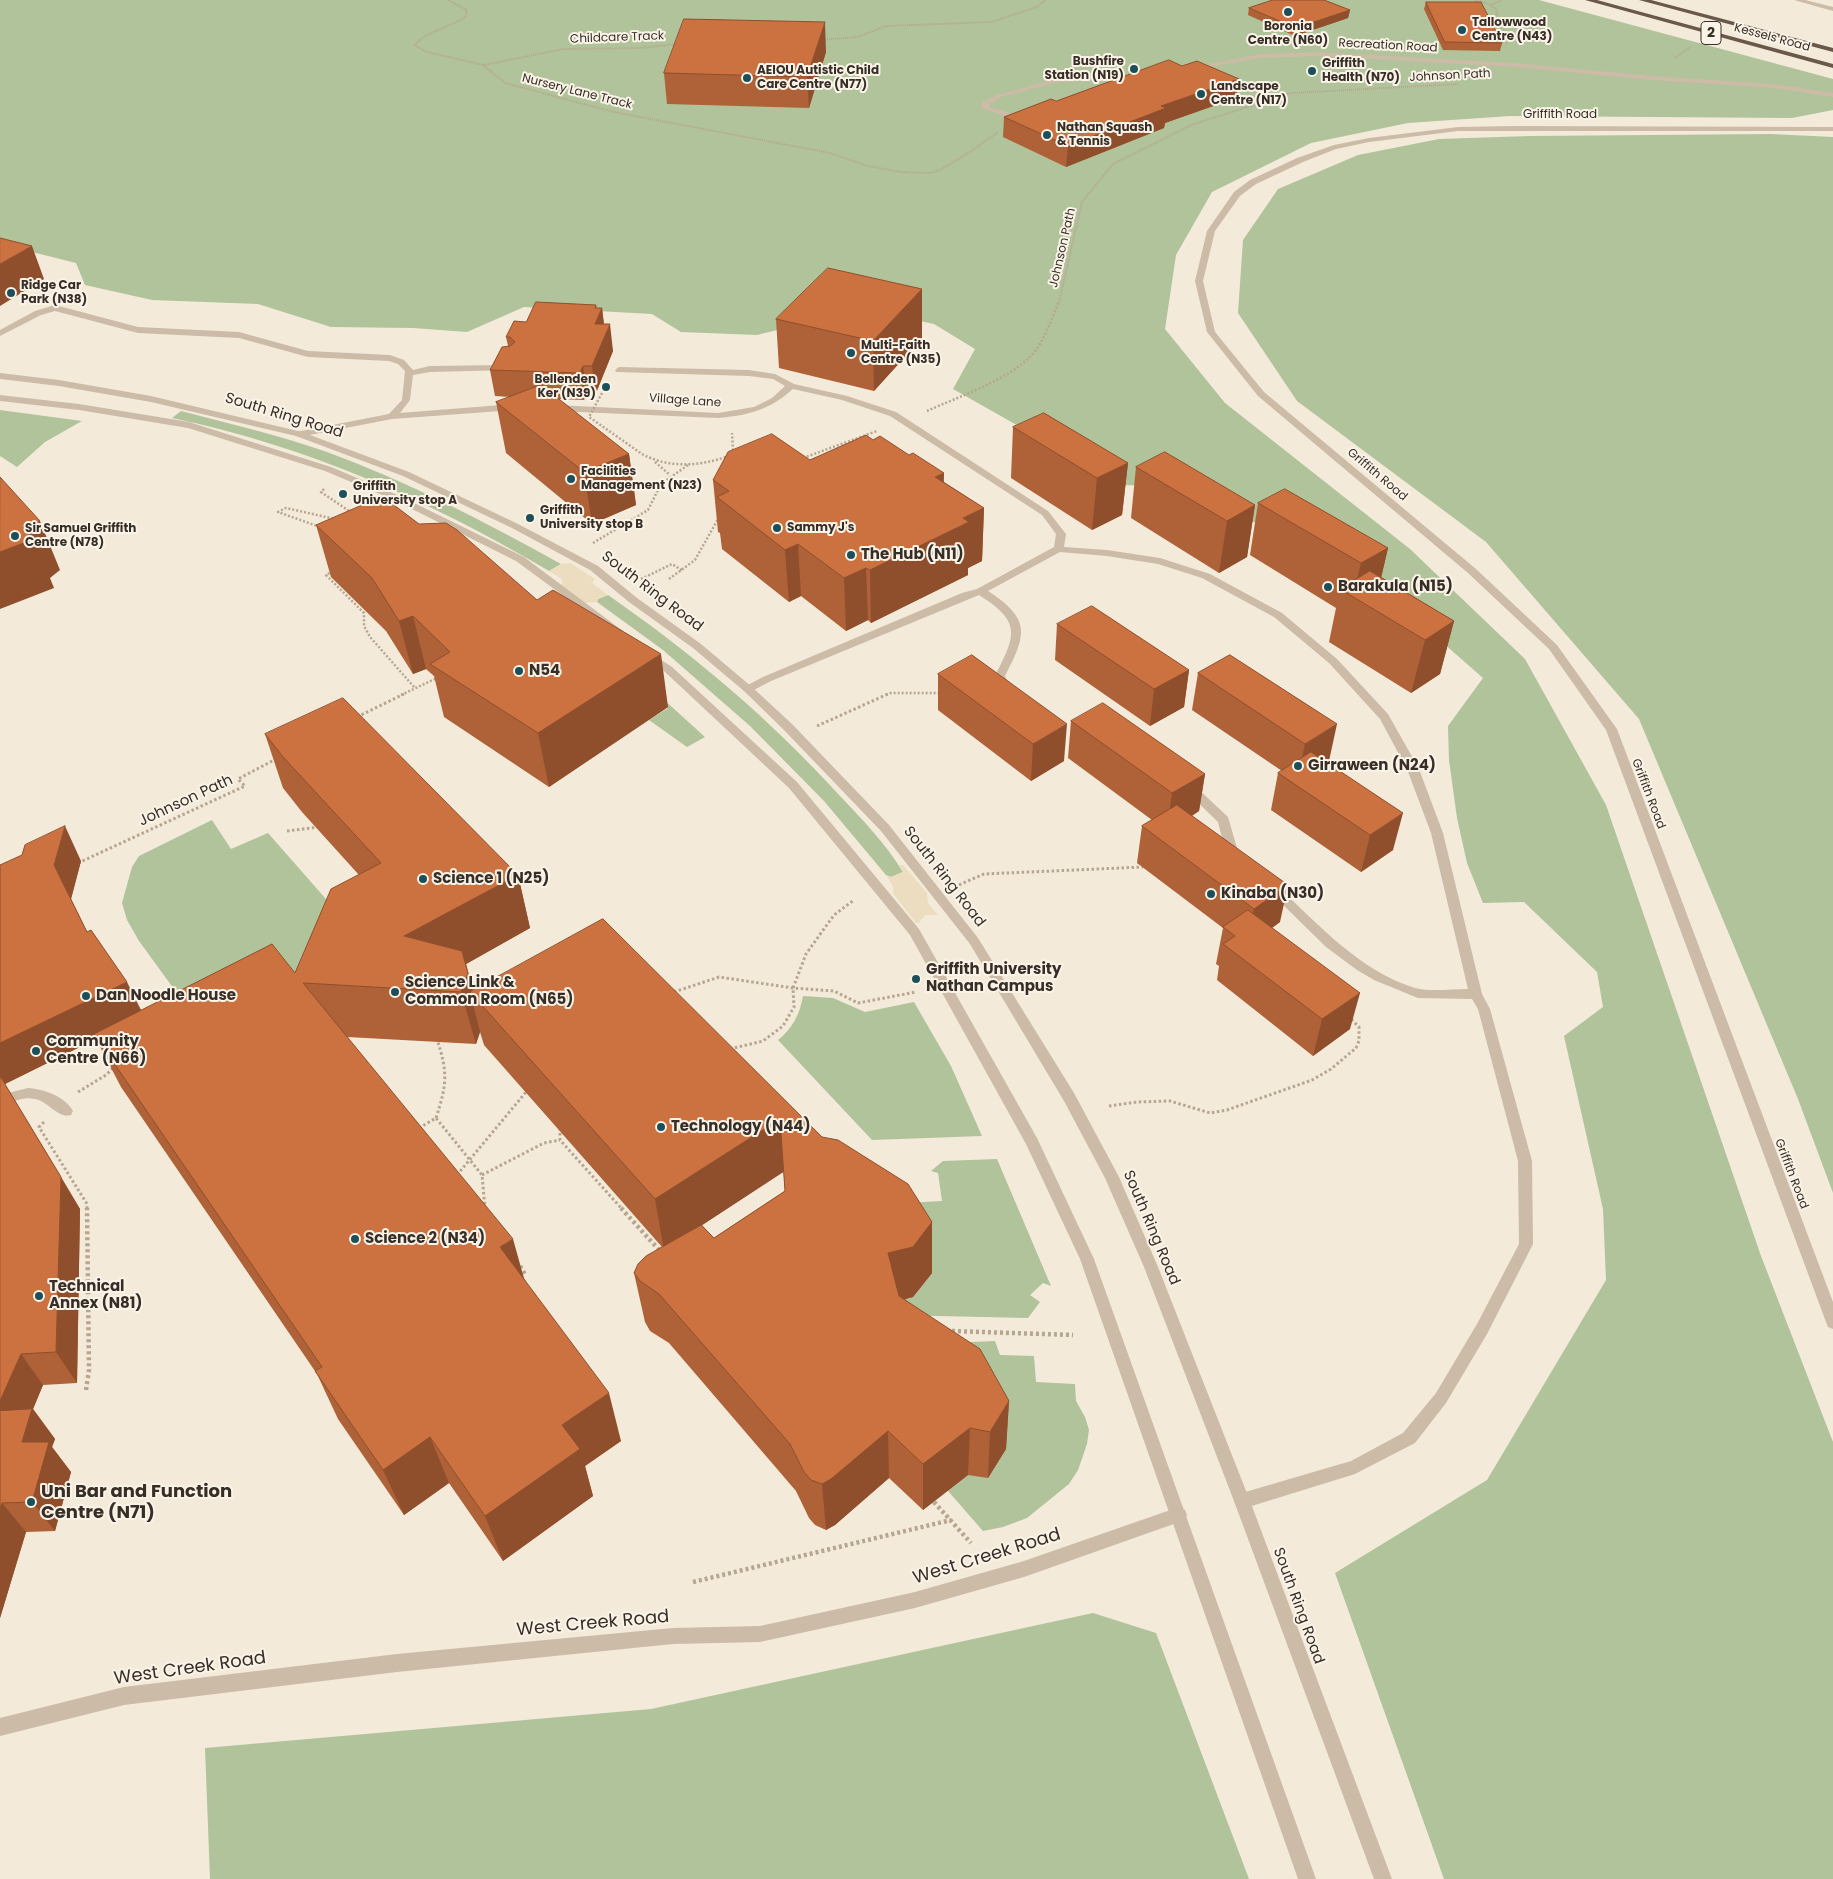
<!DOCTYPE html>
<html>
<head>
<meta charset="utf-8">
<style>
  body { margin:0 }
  canvas { display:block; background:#f3eada }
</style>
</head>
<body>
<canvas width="1833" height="1879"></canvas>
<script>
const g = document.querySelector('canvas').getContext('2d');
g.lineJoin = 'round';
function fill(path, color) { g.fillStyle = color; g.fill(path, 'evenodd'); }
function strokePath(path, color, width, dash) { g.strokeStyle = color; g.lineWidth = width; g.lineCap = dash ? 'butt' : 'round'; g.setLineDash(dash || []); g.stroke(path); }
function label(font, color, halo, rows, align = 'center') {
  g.font = font + ' Poppins,sans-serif'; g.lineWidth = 4; g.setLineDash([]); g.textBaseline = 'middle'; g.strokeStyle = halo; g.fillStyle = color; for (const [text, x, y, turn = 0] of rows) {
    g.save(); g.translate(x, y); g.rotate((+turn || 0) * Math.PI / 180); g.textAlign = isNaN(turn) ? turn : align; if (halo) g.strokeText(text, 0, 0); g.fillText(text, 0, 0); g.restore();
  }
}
const green = new Path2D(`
  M0 0H1539L1833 79V110L1792 118 1510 116 1408 123 1311 143 1212 192 1176 255 1165 329 1225 403 1410 549 1525 659 1606 805 1761 1256 1833 1442V1879H1444L1335 1573 1487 1480 1606 1280 1603 1209 1564 1036 1603 1007 1597 972 1524 902 1483 903 1467 863 1457 818 1449 760 1448 726 1483 678 1426 628 1286 522H1239L1179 487 1123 485 953 389 975 349 934 324 822 300 777 330 757 335 681 332 652 314 524 307 467 332 413 328 331 327 258 304 152 300 85 285 76 263 0 244Z
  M1771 134 1833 137V1193L1798 1099 1639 719 1486 542 1297 401 1238 313 1243 240 1278 189 1358 155 1439 139 1529 136Z
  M0 410 82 421 45 442 17 467 0 456Z
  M181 411C230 424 279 435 327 452 409 482 485 522 561 564L549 571C431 501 307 446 172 418Z
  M608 595C693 654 770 719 840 796 862 819 886 844 903 872L891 877 886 875 824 801 750 726 663 650 597 602 598 599Z
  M651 688 705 737 687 747 649 720 668 708Z
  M212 820 231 849 268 833 347 923 314 972 179 996 139 941 127 920 122 903 132 867 139 856Z
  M803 996 833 998 865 1012 914 1002 951 1066 982 1136 872 1140 778 1040C792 1029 800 1014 803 996Z
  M997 1159 1051 1286 1043 1283 1030 1295 1040 1302 1028 1318 892 1315 887 1204 942 1201 938 1173 931 1171 943 1161Z
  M995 1341 1000 1355 1034 1356 1036 1382 1075 1384 1076 1401 1085 1417 1089 1430 1087 1444 1078 1470 1069 1484 1027 1518 1003 1527 983 1531 948 1491 900 1345Z
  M1093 1613 1156 1633 1249 1879H210L205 1748 651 1709Z`);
const plaza = new Path2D(`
  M570 563 595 579 592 583 608 595 598 599 597 602 585 603 562 588V579L549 571 561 564Z
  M899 865H903L927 893 928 903 938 915H925L919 923H916L893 893V886L886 875 891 877 903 872Z`);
const pathFar3 = new Path2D(`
  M448 0 467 10 465 18 425 36 414 45 427 52 483 65 505 83 614 112 830 153 868 166 901 172 930 173 940 170 970 152 998 132
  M1474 0 1486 3 1496 9 1498 22 1507 45
  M1491 5 1502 0
  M821 40 857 37 886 26 991 22 1037 7 1045 0
  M1675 58 1690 47
  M484 65 563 49 639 48 678 44
  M1059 302 1082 202 1113 164 1191 125 1291 93 1459 84`);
const pathFar2 = new Path2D(`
  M927 411C958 397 1005 381 1029 358 1043 345 1052 318 1059 301
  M642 454C670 469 700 466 729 456
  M731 454 733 450 732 433
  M803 458 877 431
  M655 462 670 475
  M324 489 321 492 352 513
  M320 527 278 512 286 508 335 519
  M593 543 648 510 661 484 688 465
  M333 571 326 575 364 613V626L370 637 415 688
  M641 579 672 564 683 571
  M669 579 695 560 718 519
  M401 695 437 678
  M886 695 891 693H942`);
const pathFar1 = new Path2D(`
  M357 717 404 694
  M817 726 888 694
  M287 831 319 827
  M78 863 245 786 238 779 276 759
  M959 885 984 874 1143 867
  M469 980 481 991
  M674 992 719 977 793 988 834 991 858 1003 916 992
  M730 1049 763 1041 783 1026 794 1007 793 988 806 954 834 915 854 900
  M78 1092 106 1075 114 1067
  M1109 1106 1137 1102 1170 1101 1210 1113 1227 1110 1312 1080 1331 1069 1356 1048 1359 1041V1027L1350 1018
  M436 1118C447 1084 448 1073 437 1039
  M44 1122 39 1127 87 1204V1209
  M419 1128 436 1118 482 1175 485 1208
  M560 1128V1140L622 1209
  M482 1175 544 1143 560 1140`);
const path = new Path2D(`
  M621 1208 660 1251
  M520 1266 526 1276
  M952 1331 1073 1335
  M86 1390 89 1370 87 1208
  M934 1502 971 1543
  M693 1582 951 1520`);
const service = new Path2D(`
  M55 305 138 327 239 332 308 351 390 355 404 360 413 370 430 366 506 365 510 368 509 370 430 372 413 375 410 400 400 413 514 404 519 407 514 410 392 419 299 437 296 436V432L389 414 402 400 405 371 398 364 389 361 308 357 239 338 138 333 55 311 41 315 0 336V330L35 311Z
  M619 367 749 370 775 374 794 384 847 396 896 412 1048 511 1066 534 1064 547 1107 550 1160 558 1210 574 1282 613 1337 659 1388 714 1419 769 1443 833 1482 994 1490 1009 1532 1161 1533 1244 1531 1248 1487 1334 1446 1403 1415 1443 1355 1474 1242 1509 1236 1506 1234 1501 1236 1496 1242 1493 1351 1461 1403 1433 1436 1393 1477 1324 1519 1244 1518 1161 1478 1009 1472 999 1418 998 1374 980 1357 970 1326 947 1267 889 1273 885 1277 886C1317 923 1361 972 1415 988 1431 992 1452 989 1468 989L1431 833 1407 769 1380 719 1329 663 1274 617 1202 578 1158 564 1107 556 1060 552 988 591C1031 619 1027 634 1005 676L1008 682 1014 688 1013 690C1002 693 998 685 995 676 1016 635 1022 622 979 595L771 681 752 691H744L743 689 744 687 763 677 962 593 977 589 1054 547 1056 534 1042 515 890 416 842 400 793 389C769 410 750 415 718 418L556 411 551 408 556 405 718 413 754 407 772 398 785 386 773 379 749 376 616 372 615 370Z
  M1190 784 1194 785 1228 817 1237 848 1242 855 1240 858H1232L1225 850 1218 822 1186 791 1184 788 1186 785Z
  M28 1088C43 1089 65 1096 73 1111L71 1115C58 1119 48 1101 35 1099 22 1096 12 1103 0 1106V1095Z`);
const minor = new Path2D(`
  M1794 0H1805L1833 7V11Z
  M1317 52 1514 63 1652 76 1774 84 1833 93V97L1774 88 1652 80 1514 67 1317 56 1261 58 1191 70 1188 68 1261 54Z
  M1132 76 1135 78 1134 79 1058 82 1001 97 989 105V107L1010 113 1028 114V118H1025L1005 116 981 108 982 102 997 95 1058 78Z
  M1179 1507 1185 1510 1187 1515 1185 1520 1024 1577 915 1608 760 1642 673 1644 397 1672 124 1705 0 1736V1718L124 1687 397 1654 673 1628 760 1626 915 1592 1024 1561Z`);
const tertiary = new Path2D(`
  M1514 126 1833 127V131H1458L1369 142 1336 149 1303 162 1256 184 1240 196 1215 231 1203 281 1215 332 1264 392 1476 569 1557 645 1617 729 1833 1302V1329L1828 1327 1826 1322 1606 730 1549 649 1468 573 1258 396 1207 332 1195 281 1207 231 1234 192 1250 180 1297 158 1334 145 1369 138 1458 127Z
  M0 373 59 380 151 396 302 432 409 472 518 524 598 566 637 598 701 644 752 687 792 724 889 825 978 938 1074 1093 1119 1177 1158 1267 1250 1501 1392 1879H1374L1234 1501 1144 1267 1105 1178 1064 1101 970 944 881 831 784 730 744 691 693 648 629 602 590 570 512 528 403 476 296 436 151 402 59 386 0 379Z
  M0 395 79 404 189 422 331 467 400 496 524 557 623 631 618 634 614 633 516 561 394 500 325 471 188 428 79 410 0 401Z
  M649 652 672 667 797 782 919 929 1037 1138 1094 1259 1316 1879H1298L1080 1259 1026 1144 910 935 789 788 664 671 645 657 644 655 645 653Z`);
const trunk = new Path2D(`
  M1585 0H1597L1833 64V68Z
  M1639 0H1651L1833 48V52Z`);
const pathBridgeFar1 = new Path2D(`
  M602 393 589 417 642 454`);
const pathBridge = new Path2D(`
  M457 1175 526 1092`);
const wall = new Path2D(`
  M1426 2 1502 43 1500 51 1443 50 1424 9Z
  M1249 8 1350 10 1348 18 1295 36 1248 15Z
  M826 52 809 108 667 104 664 73Z
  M1236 98 1165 123 1164 128 1066 167 1003 137 1004 117 1056 101Z
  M922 289V338L874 391 779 368 776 319Z
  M597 308H602L604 324 613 351 596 393 587 392 584 400 558 399 629 454 636 505 592 524 506 453 496 402 511 397 495 396 490 370 508 346 506 337 526 322Z
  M1013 427 1128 463 1122 515 1092 530 1011 478Z
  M873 440 944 482 984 508 982 561 968 568V575L871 623 868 620 846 631 801 596 789 602 722 549 720 533 718 532 713 480 810 460Z
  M1136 467 1255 505 1247 557 1219 573 1131 518Z
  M1258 503 1388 548 1381 577 1454 621 1440 674 1411 693 1329 642 1336 608 1250 555Z
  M419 524 537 600 668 707 549 787 444 717 434 676 426 669 413 674 386 631 331 577 316 525Z
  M1057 624 1189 670 1184 707 1150 726 1055 660Z
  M1230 655 1329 761 1327 762 1393 850 1361 872 1271 810 1278 773 1282 771 1192 710 1198 673Z
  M938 674 1064 761 1031 781 938 710Z
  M1071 721 1205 774 1199 811 1192 816 1280 922 1272 928 1350 1029 1313 1056 1217 980 1219 966 1216 964 1223 928 1137 863 1142 826 1152 820 1068 758Z
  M265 734 518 875 530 928 466 964 473 991 603 919 932 1273 913 1297 905 1299 1009 1401 1006 1449 988 1478 968 1475 923 1510 889 1478 835 1525 826 1530 815 1525 809 1518 796 1491 669 1343 650 1331 645 1322 634 1273 662 1247 484 1045 480 1032 476 1044 347 1037 525 1280 621 1441 585 1466 593 1496 503 1561 449 1483 404 1515 338 1419 317 1374 121 1087 96 1039 5 1084 80 1209 77 1383 43 1385 33 1409 55 1439 52 1447 71 1472 55 1531 26 1532 0 1618V865L81 861 71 899 87 932 141 1010 295 973 359 875 302 812 283 788ZM784 1171 785 1191 714 1238 702 1225Z`);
const shadedWall = new Path2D(`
  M1350 10 1348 18 1295 36 1296 28Z
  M825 22 826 52 809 108 807 77Z
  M1239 79 1236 98 1165 123 1164 128 1066 167 1068 146 1161 106Z
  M32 246 44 279 0 306V264Z
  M922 289V338L874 391 873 341Z
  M596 305 598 317 602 308 605 335 595 324V308Z
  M610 324 613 351 596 393 592 366Z
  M583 366 587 392 584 400 580 373Z
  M629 454 636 505 592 524 584 472Z
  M1128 463 1122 515 1092 530 1097 478Z
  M944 473 943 525 935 477Z
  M1255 505 1247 557 1219 573 1227 521Z
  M984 508 982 561 968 568V575L871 623 870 570 963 518Z
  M40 521 60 570 50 578 54 588 0 609V552Z
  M798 544 801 596 789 602 785 550Z
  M1388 548 1376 600 1353 597 1361 563Z
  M866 568 868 620 846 631 844 578Z
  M413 616 426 669 413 674 399 621Z
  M1454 621 1440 674 1411 693 1425 640Z
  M661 654 668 707 549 787 538 733Z
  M1189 670 1184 707 1150 726 1154 689Z
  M1067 724 1064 761 1031 781 1033 744Z
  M1337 724 1329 761 1297 781 1305 744Z
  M1205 774 1199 811 1167 830 1172 793Z
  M1403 813 1393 850 1361 872 1370 835Z
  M65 826 81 861 71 899 54 865Z
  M518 875 530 928 420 990 404 936Z
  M1288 885 1280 922 1247 946 1254 909Z
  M468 973 475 999 470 992 480 1032 476 1044 461 992Z
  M127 982 144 1016 94 1034 96 1039 5 1084 0 1094V1043Z
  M1360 993 1350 1029 1313 1056 1322 1019Z
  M780 1119 785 1171 664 1250 655 1199Z
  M61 1177 80 1209 77 1383 56 1352Z
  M932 1222V1273L913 1297 889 1303 888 1253Z
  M513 1239 527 1289 500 1247Z
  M21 1354 43 1385 33 1409 55 1439 52 1447 71 1472 55 1531 32 1502 0 1418V1401Z
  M609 1393 621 1441 585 1466 593 1496 503 1561 485 1516 562 1425Z
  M1009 1401 1006 1449 988 1478 990 1432Z
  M970 1428 968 1475 923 1510V1464Z
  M888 1431 889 1478 835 1525 826 1530 822 1484Z
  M430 1437 449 1483 404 1515 383 1470Z
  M2 1503 26 1532 0 1618V1509Z`);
const building = new Path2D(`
  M1273 0H1324L1350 10 1296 28 1249 8Z
  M1426 2H1481L1502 43 1445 42Z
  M684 19 825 22 807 77 664 73Z
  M1169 60 1182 66 1197 61 1239 79 1161 106 1166 108 1068 146 1004 117 1051 99 1056 101Z
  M0 238 32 246 0 264Z
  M828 268 922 289 873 341 776 319Z
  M536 302 596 305 595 308H602L595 324H610L592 366H583L580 373 490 370 502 347 510 346 515 342 510 337H506L514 321 526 322Z
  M541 385 629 454 584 472 496 402Z
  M1044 413 1128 463 1097 478 1013 427Z
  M772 434 810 460 866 435 873 440 880 436 909 455 913 453 944 473 935 477 984 508 963 518 969 522 870 570 866 568 844 578 798 544 785 550 717 497 729 491 713 480 728 452Z
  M1165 452 1255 505 1227 521 1136 467Z
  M0 477 40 521 27 531 34 539 0 552Z
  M1285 489 1388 548 1361 563 1258 503Z
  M378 501 394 505 419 524 446 523 457 530 537 600 553 590 661 654 538 733 430 664 450 652 413 616 399 621 372 578 316 525 362 505Z
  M1370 571 1454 621 1425 640 1340 589Z
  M1092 606 1189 670 1154 689 1057 624Z
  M972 655 1067 724 1033 744 938 674Z
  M1230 655 1337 724 1305 744 1198 673Z
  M343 698 518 875 404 936 462 951 468 973 461 992 303 983 513 1239 500 1247 609 1393 562 1425 580 1449 485 1516 430 1437 383 1470 315 1371 322 1367 94 1034 272 944 295 973 331 889 381 863 284 758 265 734Z
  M1103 703 1205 774 1172 793 1071 721Z
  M1311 752 1403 813 1370 835 1278 773Z
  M1177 805 1288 885 1254 909 1142 826Z
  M65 826 54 865 87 932 91 930 127 982 0 1043V865L22 855 25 845Z
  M1248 910 1360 993 1322 1019 1223 944 1235 936 1223 927Z
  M603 919 822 1137 838 1140 908 1184 932 1222 913 1247 888 1253 899 1296 980 1349 1009 1401 990 1432 970 1428 923 1464 888 1431 831 1479 822 1484 811 1480 804 1472 790 1444 659 1294 640 1281 634 1273 638 1264 646 1256 701 1225 714 1238 785 1191 780 1119 655 1199 470 992Z
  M0 1076 61 1177 56 1352 21 1354 0 1401Z
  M32 1409 22 1442H49L32 1502 2 1503 0 1509V1411Z`);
const markers = [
  [1288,12,5,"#1b505b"],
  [1462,30,5,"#1b505b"],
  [1134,69,5,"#1b505b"],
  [1312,71,5,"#1b505b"],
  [747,78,5,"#1b505b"],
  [1201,94,5,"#1b505b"],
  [1047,135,5,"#1b505b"],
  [11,293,5,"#1b505b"],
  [851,353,5,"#1b505b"],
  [606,387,5,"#1b505b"],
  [571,479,5,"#1b505b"],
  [343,494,5,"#1b505b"],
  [530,518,5,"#1b505b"],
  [777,528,5,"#1b505b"],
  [15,536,5,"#1b505b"],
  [851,555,5,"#1b505b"],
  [1328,587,5,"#1b505b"],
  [519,671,5,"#1b505b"],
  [1298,766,5,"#1b505b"],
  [423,879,5,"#1b505b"],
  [1211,894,5,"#1b505b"],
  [916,979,5,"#1b505b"],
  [395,992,5,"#1b505b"],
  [86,996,5,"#1b505b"],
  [36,1051,5,"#1b505b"],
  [661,1127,5,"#1b505b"],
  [355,1239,5,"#1b505b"],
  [39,1296,5,"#1b505b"],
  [31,1502,5,"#1b505b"]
];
const farPoinames = [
  ["Tallowwood",1472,23],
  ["Centre (N43)",1472,37],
  ["Boronia",1288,27,"center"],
  ["Centre (N60)",1288,41,"center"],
  ["Bushfire",1124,62,"right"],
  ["Station (N19)",1124,76,"right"],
  ["Griffith",1322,64],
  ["Health (N70)",1322,78],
  ["AEIOU Autistic Child",757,71],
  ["Care Centre (N77)",757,85],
  ["Landscape",1211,87],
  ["Centre (N17)",1211,101],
  ["Nathan Squash",1057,128],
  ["& Tennis",1057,142],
  ["Ridge Car",21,286],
  ["Park (N38)",21,300],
  ["Multi-Faith",861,346],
  ["Centre (N35)",861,360],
  ["Bellenden",596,380,"right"],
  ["Ker (N39)",596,394,"right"],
  ["Facilities",581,472],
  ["Management (N23)",581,486],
  ["Griffith",353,487],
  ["University stop A",353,501],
  ["Griffith",540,511],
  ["University stop B",540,525],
  ["Sammy J's",787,528],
  ["Sir Samuel Griffith",25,529],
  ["Centre (N78)",25,543]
];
const farStreetnames = [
  ["Childcare Track",617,38,-2],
  ["Kessels Road",1772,38,15],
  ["Recreation Road",1388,46,3],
  ["Johnson Path",1450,76,-3],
  ["Nursery Lane Track",577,92,14],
  ["Griffith Road",1560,115],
  ["Johnson Path",1063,248,-77],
  ["Village Lane",685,401,4],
  ["Griffith Road",1377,475,40],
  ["Griffith Road",1648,794,69],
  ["Griffith Road",1791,1174,69]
];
const shields = [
  [1711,33,20]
];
const shieldNames = [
  ["2",1711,33]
];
const streetNames = [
  ["South Ring Road",284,416,17],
  ["South Ring Road",652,592,37],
  ["Johnson Path",186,801,-25],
  ["South Ring Road",944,877,52],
  ["South Ring Road",1151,1228,67],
  ["South Ring Road",1298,1606,70]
];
const poiNames = [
  ["The Hub (N11)",861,555],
  ["Barakula (N15)",1338,587],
  ["N54",529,671],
  ["Girraween (N24)",1308,766],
  ["Science 1 (N25)",433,879],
  ["Kinaba (N30)",1221,894],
  ["Griffith University",926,970],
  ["Nathan Campus",926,987],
  ["Science Link &",405,983],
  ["Common Room (N65)",405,1000],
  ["Dan Noodle House",96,996],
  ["Community",46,1042],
  ["Centre (N66)",46,1059],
  ["Technology (N44)",671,1127],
  ["Science 2 (N34)",365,1239],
  ["Technical",49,1287],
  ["Annex (N81)",49,1304]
];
const nearPoinames = [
  ["Uni Bar and Function",41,1492],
  ["Centre (N71)",41,1513]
];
const nearStreetnames = [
  ["West Creek Road",987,1557,-17],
  ["West Creek Road",593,1624,-5],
  ["West Creek Road",190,1669,-8]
];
fill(green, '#b1c39a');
fill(plaza, '#ecddc1');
strokePath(pathFar3, '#b7a590', 2, [1, 1]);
strokePath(pathFar2, '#b7a590', 2.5, [2, 2]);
strokePath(pathFar1, '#b7a590', 3, [2.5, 2.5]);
strokePath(path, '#b7a590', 4.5, [3, 3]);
fill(service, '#ccbba6');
fill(minor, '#ccbba6');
fill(tertiary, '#ccbba6');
fill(trunk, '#6a584a');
strokePath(pathBridgeFar1, '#b7a590', 2.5, [2, 2]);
strokePath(pathBridge, '#b7a590', 3, [2.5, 2.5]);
fill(wall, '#af6137');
fill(shadedWall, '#8f4f2d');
fill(building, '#cc7140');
strokePath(building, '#8f4f2d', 1);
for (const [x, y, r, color] of markers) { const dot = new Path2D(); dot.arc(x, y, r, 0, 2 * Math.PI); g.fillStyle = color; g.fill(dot); strokePath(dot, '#faf3e7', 2); }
label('bold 12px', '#372e27', '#faf3e7', farPoinames, 'left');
label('12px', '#372e27', '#faf3e7', farStreetnames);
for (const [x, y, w] of shields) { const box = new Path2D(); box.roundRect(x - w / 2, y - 11.5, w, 23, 4); g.fillStyle = '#faf3e7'; g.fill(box); strokePath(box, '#372e27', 1); }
label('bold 14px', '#372e27', null, shieldNames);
label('15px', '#372e27', '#faf3e7', streetNames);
label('bold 15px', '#372e27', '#faf3e7', poiNames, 'left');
label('bold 18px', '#372e27', '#faf3e7', nearPoinames, 'left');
label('18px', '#372e27', '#faf3e7', nearStreetnames);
</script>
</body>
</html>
